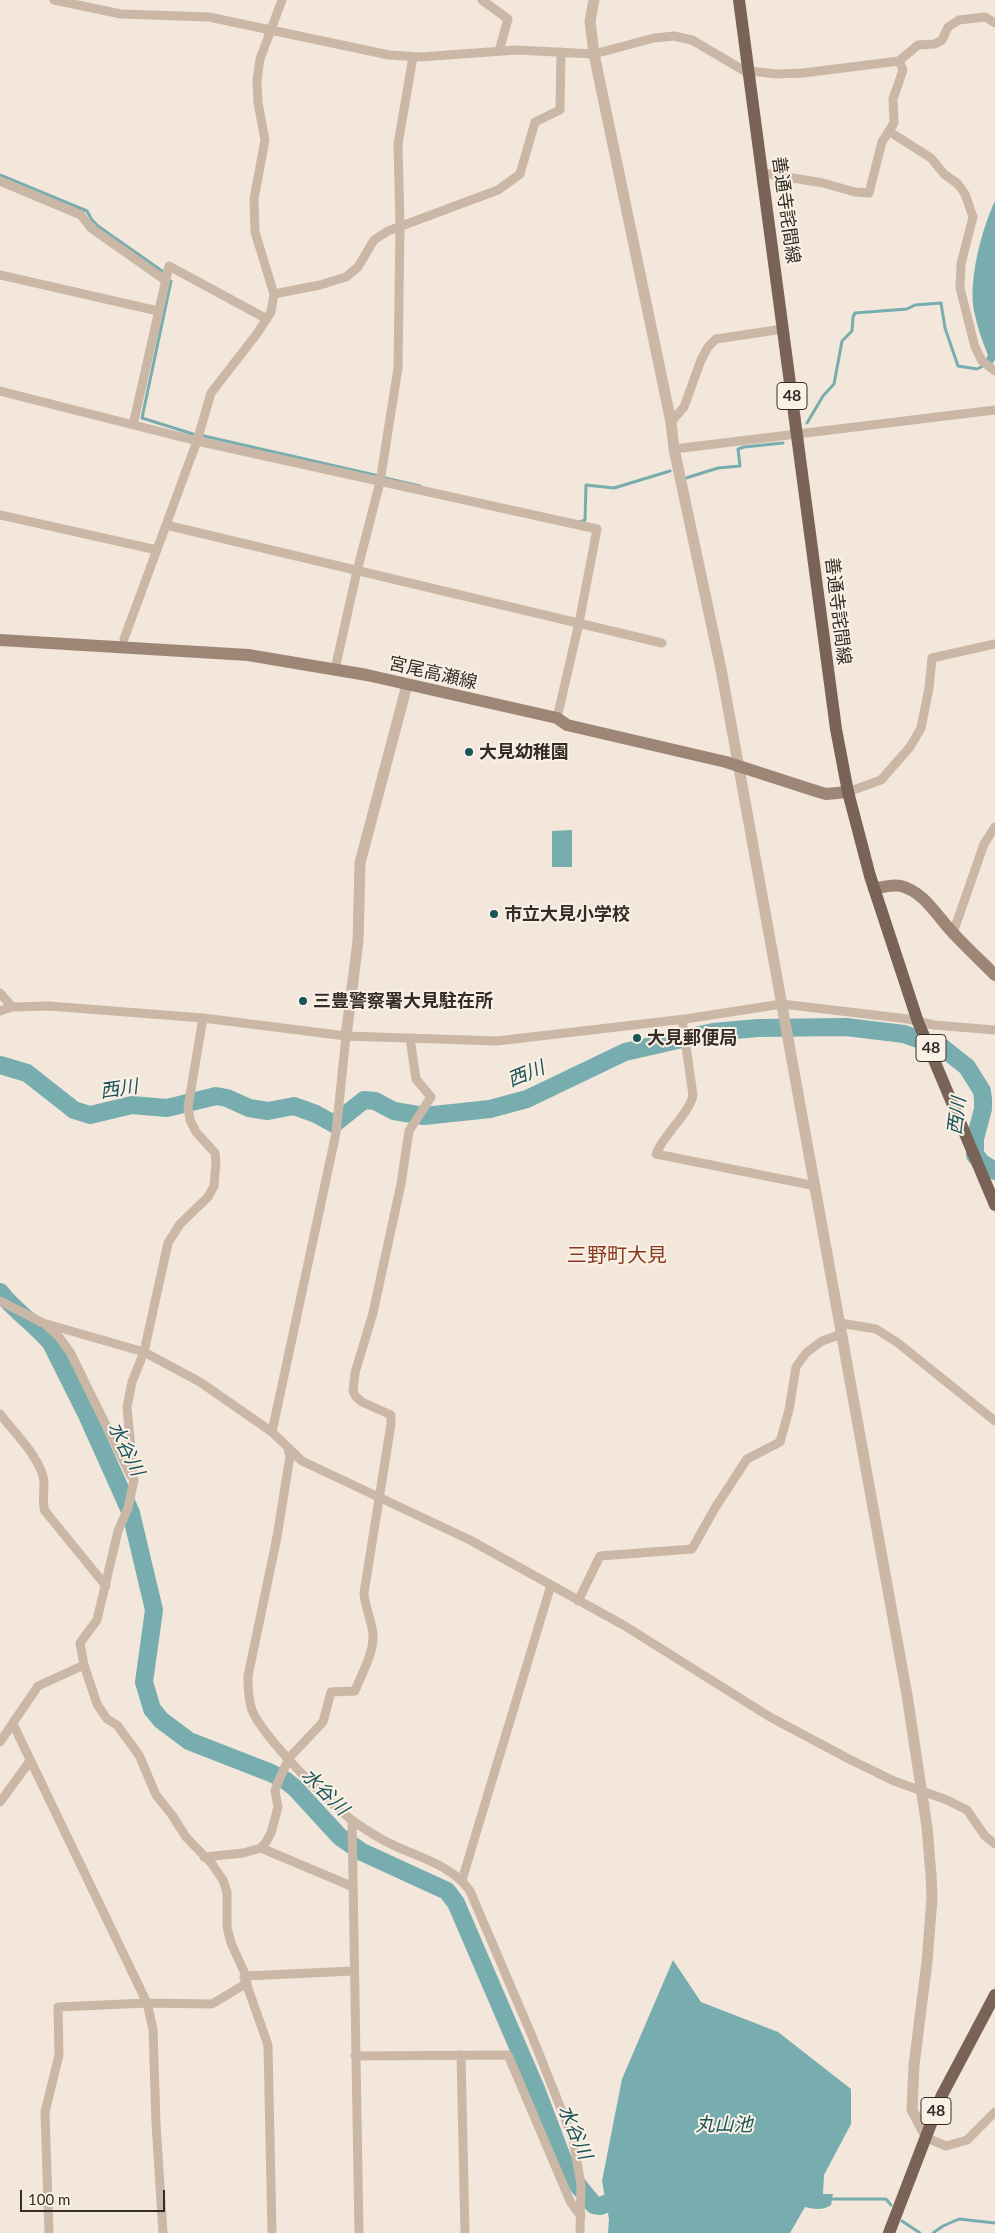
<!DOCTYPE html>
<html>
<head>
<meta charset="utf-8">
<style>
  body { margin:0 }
  #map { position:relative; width:995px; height:2233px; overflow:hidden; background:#f2e7da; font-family:Lato,sans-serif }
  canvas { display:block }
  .scale { position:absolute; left:20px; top:2190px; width:145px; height:22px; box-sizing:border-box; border:2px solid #362c27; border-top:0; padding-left:6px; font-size:15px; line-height:18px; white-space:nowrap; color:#362c27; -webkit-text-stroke:4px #faf1e6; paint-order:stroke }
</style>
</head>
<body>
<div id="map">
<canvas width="995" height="2233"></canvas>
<div class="scale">100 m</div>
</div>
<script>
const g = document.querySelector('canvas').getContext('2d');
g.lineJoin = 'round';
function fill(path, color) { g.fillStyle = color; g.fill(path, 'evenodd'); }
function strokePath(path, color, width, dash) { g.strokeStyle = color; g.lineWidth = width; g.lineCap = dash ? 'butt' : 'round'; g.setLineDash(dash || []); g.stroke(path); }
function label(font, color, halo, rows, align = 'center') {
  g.font = font + ' Lato,"Noto Sans JP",sans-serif'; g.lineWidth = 4; g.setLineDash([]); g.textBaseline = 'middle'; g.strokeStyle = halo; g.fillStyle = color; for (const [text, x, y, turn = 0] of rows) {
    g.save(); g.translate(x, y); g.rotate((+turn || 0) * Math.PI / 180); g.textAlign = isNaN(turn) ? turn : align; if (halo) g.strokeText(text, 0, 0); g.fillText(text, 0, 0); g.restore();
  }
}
const water = new Path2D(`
  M995 201V360L991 365 985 360 988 355C982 341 977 326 974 311 968 281 982 228 995 201Z
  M572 830V867H552V831Z
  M673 1960 701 2002 778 2032 851 2089V2124L824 2175 823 2194H833L831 2205C822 2211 814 2209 805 2207L790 2233H608L609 2219 602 2181 622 2079Z`);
const stream = new Path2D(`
  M0 175 87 211 92 220 98 226 162 271
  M171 281 142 418 193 434
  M807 423 823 396 834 384 842 341 852 331 853 317 855 313 907 309 915 305 941 303 945 328 958 366 977 369 983 366
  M204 436 379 476
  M385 478 420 486
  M686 478 718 468 740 466 738 449 744 447 783 443
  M580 522 585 520 586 485 614 488 670 471
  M833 2199H886L891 2205
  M902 2221 920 2233
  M933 2233 943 2226 959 2219 995 2223`);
const river = new Path2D(`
  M0 1065 27 1073 74 1110 90 1115 132 1105 167 1108 216 1096 227 1098 249 1108 268 1111 294 1106 316 1114 334 1124 364 1100 375 1101 394 1111 424 1116 490 1109 527 1099 625 1052 713 1032 758 1028 846 1027 904 1034 943 1048 967 1067 982 1091 983 1099V1109L975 1139V1155L982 1163 995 1171
  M0 1292C15 1311 35 1324 51 1343L87 1415 131 1513 154 1610 144 1682 152 1709 161 1720 189 1741 271 1773 285 1780 295 1788 340 1837 362 1852 447 1891 456 1903 536 2089 568 2173 594 2205 600 2206 629 2195`);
const minor = new Path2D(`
  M54 0 121 14 209 17 389 55 420 57 517 50 594 54 654 38 674 36 692 40 743 70 776 74 803 73 899 61 918 45 935 44 942 40 948 27 959 20 985 17 995 23
  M482 0 508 19 499 51
  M890 132 931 158 944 174 958 184 965 194 973 217 961 264 960 288 975 347 982 361 995 371
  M763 173 823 183 855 192 869 193 882 142 894 123 893 99 903 70 899 61
  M0 181 81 215 91 228 165 280
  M0 275 158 311
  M274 294 320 285 346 277 358 267 374 240 388 231 498 190 520 174 535 122 560 110 561 52
  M0 391 197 441 597 529 579 623 557 718
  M671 422 684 407 701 360 708 347 716 339 783 329
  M133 425 169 266 267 319
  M674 449 995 410
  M0 515 157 550
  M166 525 662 643
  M124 639 197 441 211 393 256 335 271 312 274 294 255 232 254 199 265 140 258 103 257 80 260 59 282 0
  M335 669 357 571 380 482 398 368 400 226 398 144 413 57
  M848 792 881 780 910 747 921 728 929 688 932 658 995 644
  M953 933 984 844 995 827
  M0 993 12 1007
  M0 1011 12 1007 49 1006 203 1018 346 1036 497 1041 685 1019 782 1004 908 1019 934 1025 995 1030
  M203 1018 188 1107 190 1120 196 1132 215 1153 216 1162 214 1186 208 1197 180 1224 168 1243 144 1352 132 1382 127 1407 134 1480 128 1508 118 1531 97 1620 80 1643 84 1665 97 1704 107 1719 117 1725 139 1755 156 1795 172 1815 186 1837 212 1864 223 1880 227 1892V1927L231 1943 246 1976 244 1977 268 2045 272 2233
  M682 1019 693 1095C689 1115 664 1133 656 1154L816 1186
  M0 1301 43 1323 144 1352 200 1382 272 1432 302 1461 470 1540 625 1626 770 1717 849 1759 894 1781 947 1800 967 1810 985 1836 995 1844
  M840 1323 876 1329 898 1343 995 1421
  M46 1325 59 1337 70 1352 131 1476
  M0 1414C14 1432 36 1453 43 1476 46 1487 41 1499 45 1511L106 1586
  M272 1432 336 1133 346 1036
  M288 1448 290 1456 277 1537 248 1676C248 1687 248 1699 252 1710 263 1737 324 1798 348 1817 359 1826 371 1833 383 1840 412 1856 451 1863 470 1891L532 2036 573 2139 581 2185 580 2233
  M578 1601 600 1556 692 1549 715 1508 747 1459 780 1442 789 1410 796 1367 806 1353 822 1341 842 1334
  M13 1724 147 2003 153 2029 156 2123 163 2233
  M0 1742 38 1686 84 1665
  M0 1802 30 1761
  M352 1820 359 2233
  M261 1848 351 1886
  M204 1857 243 1853 261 1848 266 1842 271 1833 278 1807 275 1791 278 1782 289 1758 323 1722 331 1692 355 1691C361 1675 374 1653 373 1635 372 1621 365 1608 364 1593L391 1424V1415L362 1402 356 1397 353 1391 355 1373 373 1313 401 1184 409 1131 431 1097 416 1079 410 1038
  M462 1880 551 1585
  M246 1976 353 1971
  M461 2055 465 2233
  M355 2056 508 2055 571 2203 581 2216
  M927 2138 946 2146 967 2140 995 2112
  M49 2233 45 2112 59 2055 58 2007 147 2003 212 2004 247 1983`);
const tertiary = new Path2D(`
  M594 0 590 21 594 54 671 422 674 449 721 669 907 1695 927 1827 931 1875 932 1898 927 1962 914 2065 912 2110 927 2138
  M346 1036 358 941 360 863 407 685`);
const secondary = new Path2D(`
  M0 640 248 655 367 675 557 718 567 725 726 762 819 792 826 794 848 792
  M874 889C883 887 892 884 901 886 925 892 938 918 954 934 967 948 981 961 995 975`);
const primary = new Path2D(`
  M739 0 836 729 848 792 870 876 896 955 918 1022 995 1205
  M889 2233 942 2095 995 1995`);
const markers = [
  [469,752,5,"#1b5459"],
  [494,914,5,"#1b5459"],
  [303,1001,5,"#1b5459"],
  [637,1038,5,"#1b5459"]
];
const shields = [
  [792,396,30],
  [931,1048,30],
  [936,2111,30]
];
const shieldNames = [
  ["48",792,396],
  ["48",931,1048],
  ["48",936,2111]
];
const streetNames = [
  ["善通寺詫間線",786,210,82],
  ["善通寺詫間線",838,611,83],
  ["宮尾高瀬線",433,673,13]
];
const poiNames = [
  ["大見幼稚園",479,752],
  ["市立大見小学校",504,914],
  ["三豊警察署大見駐在所",313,1001],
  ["大見郵便局",647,1038]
];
const waterNames = [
  ["西川",526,1074,-22],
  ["西川",119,1089,-8],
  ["西川",957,1116,-83],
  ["水谷川",126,1449,64],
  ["水谷川",325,1792,45],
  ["丸山池",724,2125],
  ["水谷川",575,2132,67]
];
const quarterNames = [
  ["三野町大見",617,1256]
];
fill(water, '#78adb0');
strokePath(stream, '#78adb0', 3);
strokePath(river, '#78adb0', 18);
strokePath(minor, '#cbb7a5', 9);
strokePath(tertiary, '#cbb7a5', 11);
strokePath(secondary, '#9e8677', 12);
strokePath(primary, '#796357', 12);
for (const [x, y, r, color] of markers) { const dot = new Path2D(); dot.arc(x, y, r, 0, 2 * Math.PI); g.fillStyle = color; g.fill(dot); strokePath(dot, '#faf1e6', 2); }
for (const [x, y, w] of shields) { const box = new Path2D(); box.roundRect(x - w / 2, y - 13.5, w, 27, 4); g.fillStyle = '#faf1e6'; g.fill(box); strokePath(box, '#362c27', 1); }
label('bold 16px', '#362c27', null, shieldNames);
label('18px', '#362c27', '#faf1e6', streetNames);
label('bold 18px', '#362c27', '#faf1e6', poiNames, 'left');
label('italic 19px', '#1b5459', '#faf1e6', waterNames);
label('20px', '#88381d', '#faf1e6', quarterNames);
</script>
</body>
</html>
